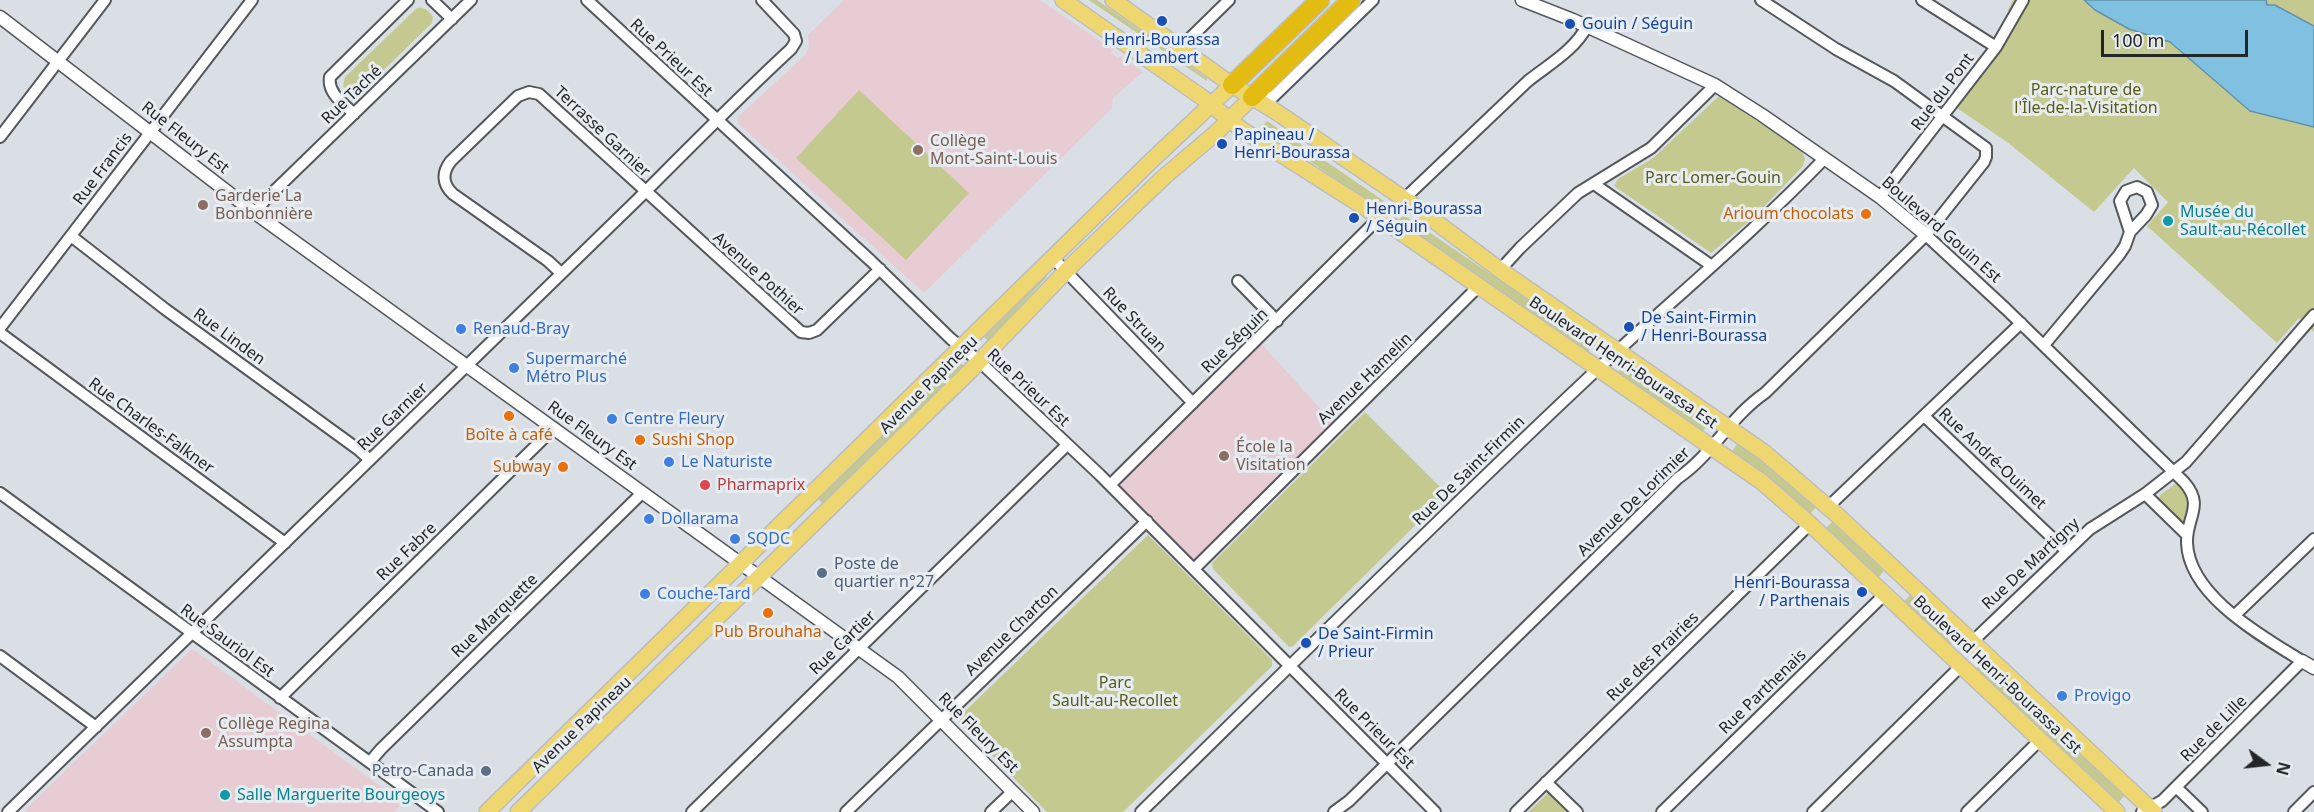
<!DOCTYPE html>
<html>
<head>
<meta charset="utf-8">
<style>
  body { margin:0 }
  #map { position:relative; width:2314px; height:812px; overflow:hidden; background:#d9dfe4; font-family:"Noto Sans",sans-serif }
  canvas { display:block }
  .north { position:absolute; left:2236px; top:734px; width:60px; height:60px; -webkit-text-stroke:4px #e7ecf1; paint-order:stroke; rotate:105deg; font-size:16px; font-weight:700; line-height:24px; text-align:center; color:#232527 }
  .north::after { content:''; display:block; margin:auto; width:21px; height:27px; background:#232527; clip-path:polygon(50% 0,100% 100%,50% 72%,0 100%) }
  .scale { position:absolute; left:2101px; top:30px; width:147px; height:27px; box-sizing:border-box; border:3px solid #232527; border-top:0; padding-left:8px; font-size:18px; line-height:21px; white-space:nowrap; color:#232527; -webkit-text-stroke:4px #e7ecf1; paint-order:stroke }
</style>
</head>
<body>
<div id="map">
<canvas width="2314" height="812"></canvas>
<div class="north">N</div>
<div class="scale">100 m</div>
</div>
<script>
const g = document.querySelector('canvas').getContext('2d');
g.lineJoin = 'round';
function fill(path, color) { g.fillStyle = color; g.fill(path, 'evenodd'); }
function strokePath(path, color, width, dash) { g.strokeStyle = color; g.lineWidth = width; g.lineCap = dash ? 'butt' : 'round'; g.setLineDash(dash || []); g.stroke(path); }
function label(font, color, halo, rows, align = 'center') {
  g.font = font + ' "Noto Sans",sans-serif'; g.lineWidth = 6; g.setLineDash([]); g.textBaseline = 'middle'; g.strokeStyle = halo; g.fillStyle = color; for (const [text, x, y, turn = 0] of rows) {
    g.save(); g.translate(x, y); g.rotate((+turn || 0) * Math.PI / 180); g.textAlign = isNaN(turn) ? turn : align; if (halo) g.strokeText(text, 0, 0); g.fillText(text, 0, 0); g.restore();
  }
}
const education = new Path2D(`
  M844 0H1040L1113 50 1111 53 1118 58 1120 56 1143 72 1113 98 1112 108 924 293 739 124 737 120 739 116 806 54 809 47 808 35Z
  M1258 340 1337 427 1194 569 1110 485Z
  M191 650H194L403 803 394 812H25L30 805Z`);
const green = new Path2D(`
  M1089 0H1097L1207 78V81Z
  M2013 0H2083L2095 10 2129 29 2170 42 2250 111 2314 127V332L2299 318 2277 343 2147 226 2168 202 2134 168 2094 212 2007 142 1957 108 1991 65 2020 18 2008 10Z
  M2266 0H2314V26L2276 5H2267Z
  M417 8C425 7 429 11 433 17L432 23 358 95H350L343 86 345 77Z
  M859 90 969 193 906 260 796 158Z
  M1719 96 1802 151 1805 159 1803 166 1755 216 1711 253 1614 186 1618 179 1653 158Z
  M1267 121 1384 201 1377 207 1261 128Z
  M1404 215 1593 344 1588 352 1397 221Z
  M1045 275 1047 277 988 341 983 336Z
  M958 361 964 366 823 504 817 498Z
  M1623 365 1709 423 1703 431 1618 372Z
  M1365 412 1447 494 1293 646 1289 647 1213 569 1212 563Z
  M1738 443 1785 479 1816 507 1810 514 1732 451Z
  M2175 484H2180L2191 503 2184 522 2180 520 2159 500 2160 495Z
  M1832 522 1884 571 1878 578 1826 528Z
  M1148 535 1272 660V666L1123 812H1047L959 722V717Z
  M1910 595 1957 638 1950 645 1904 602Z
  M1983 662 2125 795 2119 802 1976 669Z
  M1548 793 1567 812H1528Z`);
const water = new Path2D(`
  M2084 0H2266L2267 5H2275L2314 26V127L2250 111 2170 42 2129 29 2095 10Z`);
const minor = new Path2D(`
  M432 0 452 19
  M587 0 871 261 951 339 979 361 1100 475 1435 812
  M1922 0 1996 47
  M1180 48 1229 0
  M1253 97H1273L1373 0
  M354 114C344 104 327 93 330 77L408 0
  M0 137 105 0
  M1594 184 1712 266
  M2137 187 2147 192 2152 205 2146 215 2130 232 2120 201 2126 191Z
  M1880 197 1996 47 2023 0
  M1404 199 1528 81C1548 65 1575 50 1587 26
  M255 213 265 200 471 0
  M1926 235 2006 309 2184 482C2205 506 2186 517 2187 543 2189 596 2262 636 2302 661L2162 801 2142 812
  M71 236 165 309 359 450 370 460
  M1053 258 1193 403
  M1500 270 1520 248 1578 193 1651 148 1715 85
  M561 273 548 261 453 194C442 184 442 172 451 161L518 96 529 92 539 94 801 332 809 333 817 330 880 269
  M1238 281 1277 321
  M0 328 252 0
  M0 333 285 543
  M2044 345 2119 255 2125 246 2130 232
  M1924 416 2065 550
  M1110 485 1379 218
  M0 493 438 812
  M2145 494 2187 535
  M1828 507 2021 323
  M1194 569 1479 286
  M2235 615 2314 539
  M1972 642 2090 529 2145 494 2186 462 2314 315
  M0 656 96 727
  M280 698 554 428
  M370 762 381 749 642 493
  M1546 782 1577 812
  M2176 787 2202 812
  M8 812 637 200C688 149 738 98 791 49L796 41 794 34 762 0
  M692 812 1067 445
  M846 812 1147 521
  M991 812 1012 792
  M1141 812C1289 667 1436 521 1587 379 1666 305 1749 237 1824 159
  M1334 812 1349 801 1678 478C1712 455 1730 417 1765 393L1926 235 1984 162 1986 157V148L1894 81 1836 49 1761 0
  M1516 812 1810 524
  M1662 812 1885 594
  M1813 812 1961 666
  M1967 812 2040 740
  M2294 812 2314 792`);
const tertiary = new Path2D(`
  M1522 0 1573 20 1715 85 1762 115 1880 197 1926 235
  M0 17 255 213 898 677 1033 812
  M2302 661 2314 668`);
const primary = new Path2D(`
  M1063 0 1203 98 1241 129 1370 211 1762 482 1810 524 2117 812
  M1113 0 1232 85 1275 111 1416 207 1500 270 1765 453 1836 514 2154 812
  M487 812 1151 161 1232 85
  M518 812 971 370 1073 264 1164 177 1218 131 1252 97`);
const motorway = new Path2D(`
  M1232 85 1320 0
  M1252 97 1351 0`);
const markers = [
  [1162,21,6,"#1a4fb4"],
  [1570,24,6,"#1a4fb4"],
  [1222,144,6,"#1a4fb4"],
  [918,150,6,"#8d6e63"],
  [203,205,6,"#8d6e63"],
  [1866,214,6,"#e8710a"],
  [1354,218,6,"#1a4fb4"],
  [2168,221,6,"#0f9aa8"],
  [1629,327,6,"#1a4fb4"],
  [461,329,6,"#3f7fe0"],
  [514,368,6,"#3f7fe0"],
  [509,416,6,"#e8710a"],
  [612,419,6,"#3f7fe0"],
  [640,440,6,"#e8710a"],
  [1224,456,6,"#8d6e63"],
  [669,462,6,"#3f7fe0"],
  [563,467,6,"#e8710a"],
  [705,485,6,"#e0444e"],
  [649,519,6,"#3f7fe0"],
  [735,539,6,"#3f7fe0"],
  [822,573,6,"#5c6f8a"],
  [1862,592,6,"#1a4fb4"],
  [645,594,6,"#3f7fe0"],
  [768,613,6,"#e8710a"],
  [1306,643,6,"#1a4fb4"],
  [2062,696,6,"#3f7fe0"],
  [206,733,6,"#8d6e63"],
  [486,771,6,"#5c6f8a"],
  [225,795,6,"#0f9aa8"]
];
const transitNames = [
  ["Gouin / Séguin",1582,24],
  ["Henri-Bourassa",1162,40,"center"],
  ["/ Lambert",1162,58,"center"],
  ["Papineau /",1234,135],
  ["Henri-Bourassa",1234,153],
  ["Henri-Bourassa",1366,209],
  ["/ Séguin",1366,227],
  ["De Saint-Firmin",1641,318],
  ["/ Henri-Bourassa",1641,336],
  ["Henri-Bourassa",1850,583,"right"],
  ["/ Parthenais",1850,601,"right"],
  ["De Saint-Firmin",1318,634],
  ["/ Prieur",1318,652]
];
const streetNames = [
  ["Rue Prieur Est",671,58,43],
  ["Rue du Pont",1943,92,-53],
  ["Rue Taché",352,95,-44],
  ["Terrasse Garnier",602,132,43],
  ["Rue Fleury Est",185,138,38],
  ["Rue Francis",103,169,-53],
  ["Boulevard Gouin Est",1941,230,41],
  ["Avenue Pothier",758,274,42],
  ["Rue Struan",1134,320,46],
  ["Rue Linden",229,337,36],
  ["Rue Séguin",1235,341,-44],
  ["Boulevard Henri-Bourassa Est",1623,363,34],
  ["Avenue Hamelin",1365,379,-44],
  ["Avenue Papineau",929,385,-45],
  ["Rue Prieur Est",1028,388,43],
  ["Rue Garnier",393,417,-44],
  ["Rue Charles-Falkner",151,426,36],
  ["Rue Fleury Est",592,436,36],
  ["Rue André-Ouimet",1992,459,43],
  ["Rue De Saint-Firmin",1469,471,-44],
  ["Avenue De Lorimier",1634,502,-44],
  ["Rue Fabre",407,552,-44],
  ["Rue De Martigny",2031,564,-43],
  ["Rue Marquette",495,616,-44],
  ["Avenue Charton",1012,631,-44],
  ["Rue Sauriol Est",227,641,36],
  ["Rue Cartier",843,643,-44],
  ["Rue des Prairies",1653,657,-44],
  ["Boulevard Henri-Bourassa Est",1997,675,43],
  ["Rue Parthenais",1763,692,-44],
  ["Avenue Papineau",582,725,-44],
  ["Rue Prieur Est",1374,729,45],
  ["Rue de Lille",2214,729,-45],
  ["Rue Fleury Est",978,733,45]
];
const parkNames = [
  ["Parc-nature de",2086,90],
  ["l'Île-de-la-Visitation",2086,108],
  ["Parc Lomer-Gouin",1713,178],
  ["Parc",1115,683],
  ["Sault-au-Recollet",1115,701]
];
const educationNames = [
  ["Collège",930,141],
  ["Mont-Saint-Louis",930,159],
  ["Garderie La",215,196],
  ["Bonbonnière",215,214],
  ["École la",1236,447],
  ["Visitation",1236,465],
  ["Collège Regina",218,724],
  ["Assumpta",218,742]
];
const cultureNames = [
  ["Musée du",2180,212],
  ["Sault-au-Récollet",2180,230],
  ["Salle Marguerite Bourgeoys",237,795]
];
const foodNames = [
  ["Arioum chocolats",1854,214],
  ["Boîte à café",509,435,"center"],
  ["Sushi Shop",652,440,"left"],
  ["Subway",551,467],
  ["Pub Brouhaha",768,632,"center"]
];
const shopNames = [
  ["Renaud-Bray",473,329],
  ["Supermarché",526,359],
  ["Métro Plus",526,377],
  ["Centre Fleury",624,419],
  ["Le Naturiste",681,462],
  ["Dollarama",661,519],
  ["SQDC",747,539],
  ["Couche-Tard",657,594],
  ["Provigo",2074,696]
];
const healthNames = [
  ["Pharmaprix",717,485]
];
const serviceNames = [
  ["Poste de",834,564],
  ["quartier n°27",834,582],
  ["Petro-Canada",474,771,"right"]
];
fill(education, '#e7cdd3');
fill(green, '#c4ca8f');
fill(water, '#80c1e1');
strokePath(water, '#6492a9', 1.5);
strokePath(minor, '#54585c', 14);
strokePath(tertiary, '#54585c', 15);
strokePath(primary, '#bdbebe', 18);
strokePath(motorway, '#bdbebe', 21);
strokePath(minor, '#fff', 10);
strokePath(tertiary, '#fff', 12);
strokePath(primary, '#eed771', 15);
strokePath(motorway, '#e2bc13', 18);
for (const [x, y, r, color] of markers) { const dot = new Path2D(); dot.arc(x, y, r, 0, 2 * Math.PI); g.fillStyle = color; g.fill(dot); strokePath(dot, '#e7ecf1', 2); }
label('16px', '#164399', '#e7ecf1', transitNames, 'left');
label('16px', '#232527', '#e7ecf1', streetNames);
label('16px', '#595c18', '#e7ecf1', parkNames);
label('16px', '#785e54', '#e7ecf1', educationNames, 'left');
label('16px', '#0d838f', '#e7ecf1', cultureNames, 'left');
label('16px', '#c56008', '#e7ecf1', foodNames, 'right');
label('16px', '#366cbe', '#e7ecf1', shopNames, 'left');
label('16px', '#be3a42', '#e7ecf1', healthNames, 'left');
label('16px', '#4e5e75', '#e7ecf1', serviceNames, 'left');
</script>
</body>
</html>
